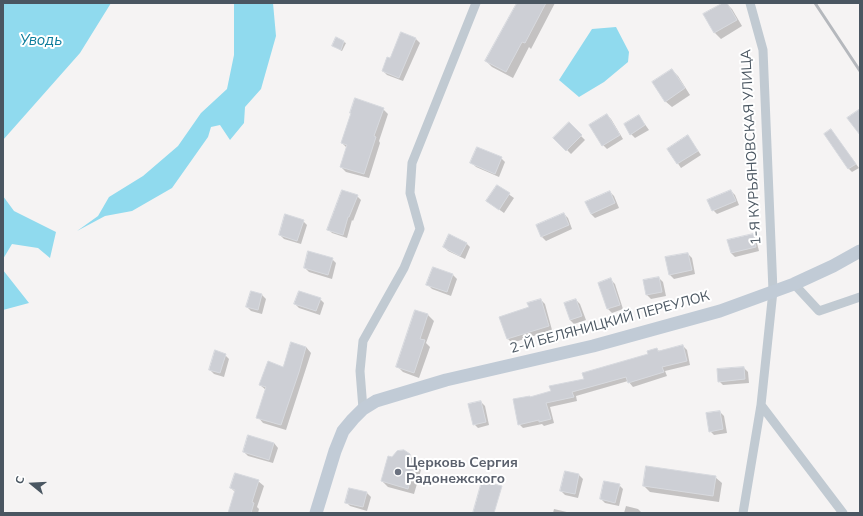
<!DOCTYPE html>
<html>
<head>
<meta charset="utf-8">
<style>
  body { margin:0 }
  #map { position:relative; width:863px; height:516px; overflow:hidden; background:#f5f3f3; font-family:"Nunito Sans",sans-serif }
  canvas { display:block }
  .frame { position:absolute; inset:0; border:4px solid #4a5661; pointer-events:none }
  .north { position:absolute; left:12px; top:464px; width:40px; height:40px; -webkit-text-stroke:3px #fff; paint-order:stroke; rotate:288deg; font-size:11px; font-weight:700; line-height:16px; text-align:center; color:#4a5661 }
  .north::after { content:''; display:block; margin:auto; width:14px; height:18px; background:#4a5661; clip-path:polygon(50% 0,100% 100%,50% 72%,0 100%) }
</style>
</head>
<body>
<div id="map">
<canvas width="863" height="516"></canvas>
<div class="frame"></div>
<div class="north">С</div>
</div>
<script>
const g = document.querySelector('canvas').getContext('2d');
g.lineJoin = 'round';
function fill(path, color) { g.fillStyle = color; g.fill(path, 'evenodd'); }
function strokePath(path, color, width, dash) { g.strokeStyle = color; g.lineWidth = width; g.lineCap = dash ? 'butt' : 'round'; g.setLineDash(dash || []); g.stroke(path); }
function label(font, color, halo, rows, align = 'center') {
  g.font = font + ' "Nunito Sans",sans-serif'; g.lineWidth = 4; g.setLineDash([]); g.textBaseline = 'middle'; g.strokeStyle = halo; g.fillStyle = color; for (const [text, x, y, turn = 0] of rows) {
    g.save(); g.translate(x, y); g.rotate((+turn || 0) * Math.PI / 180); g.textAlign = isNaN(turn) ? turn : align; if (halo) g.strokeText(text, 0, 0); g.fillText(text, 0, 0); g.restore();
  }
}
const water = new Path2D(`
  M3 3H111L80 53 3 140Z
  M234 3H273L276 36 261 89 245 107 244 123 230 140 220 125 211 127 208 137 172 188 132 211 105 216 77 231 98 216 109 197 143 176 178 146 201 113 227 89 234 55Z
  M616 27 629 52 628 62 604 82 579 97 559 80 592 29Z
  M3 196 14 211 56 232 50 258 38 248 12 244 3 259Z
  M3 270 29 303 3 310Z`);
const shadow = new Path2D(`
  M520 3H555L531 49 529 47 513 78 492 67 486 61Z
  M725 3H726L732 9 742 26 721 39 715 33 705 15Z
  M401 33 416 39 420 43 403 81 387 75 383 71 390 60Z
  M337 39 346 43 342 51 333 46Z
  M672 70 678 76 690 95 672 107 665 101Z
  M383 109 388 114 379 141 380 143 369 178 346 172 341 167 347 148 342 143Z
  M607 115 611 119 623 139 607 149 603 145Z
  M639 116 649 130 635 138 631 134Z
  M569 124 585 140 571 154 555 138Z
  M831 130 859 168 852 172 848 168Z
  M688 136 701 155 681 168 668 149Z
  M501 158 505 162 499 177 476 167 472 163Z
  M497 186 514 198 504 213 487 201Z
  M731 191 735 195 739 205 717 214 713 210Z
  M610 192 614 196 619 208 595 218 591 214Z
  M357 196 361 200 353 221 352 220 347 238 332 233 328 229 331 219Z
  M564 214 568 218 572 229 546 241 542 237 537 226Z
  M303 221 307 225 301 244 284 239 280 235Z
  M752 235 756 239 759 251 735 257 731 253Z
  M466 243 470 247 465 259 448 251 444 247Z
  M688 254 692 258 695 274 674 279 670 275Z
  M332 259 336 263 332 279 309 272 305 268Z
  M453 275 457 279 451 296 432 289 428 285Z
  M659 278 663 282 666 296 651 299 647 295Z
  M611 280 615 284 623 309 612 313 608 309Z
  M251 292 262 295 266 299 262 314 251 311 247 307Z
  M320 299 324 303 320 315 299 308 295 304Z
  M541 300 545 304 552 330 512 343 508 339 500 318 530 307Z
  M576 300 580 304 586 320 574 324 570 320Z
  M416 311 428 315 434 321 426 343 430 347 419 378 403 372 397 366Z
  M683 346 687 350 690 365 665 371 667 376 633 387 628 381 576 396 577 401 550 407 554 423 544 426 542 424 523 428 519 424 531 398 585 379 649 355 657 349 660 352Z
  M306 347 311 353 286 430 263 423 258 417 266 390 260 385 284 368Z
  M225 355 229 359 224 377 214 374 210 370Z
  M744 368 748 372 749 383 723 385 719 381Z
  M481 402 485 406 489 425 478 428 474 424Z
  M720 412 724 416 727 433 714 435 710 431Z
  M274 443 278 448 273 463 248 456 244 452Z
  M409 455 416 462V466L421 470 414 494 388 487 382 481 393 458Z
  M579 475 583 479 578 498 565 495 561 491Z
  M715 477 722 483 719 502 650 492 644 486Z
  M258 481 264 486 257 507 259 509 258 513H229L235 492 231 488Z
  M619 485 623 489 619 506 605 503 601 499Z
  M367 493 371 497 367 511 350 506 346 502Z
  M626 506 638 509 642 513H624Z
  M554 509 571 513H553Z`);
const building = new Path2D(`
  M517 3H546L525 43 522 42 506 72 485 61Z
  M723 3H727L737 20 714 33 703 14Z
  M401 32 416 38 399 78 382 71 387 57 390 58Z
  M336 37 344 41 341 50 332 46Z
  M672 69 685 88 665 102 652 82Z
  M355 98 384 108 374 136 376 137 364 174 340 167 347 145 341 143 351 113H350Z
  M860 109V135L847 118Z
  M607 114 620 135 602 146 589 125Z
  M639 115 645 125 630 135 624 124Z
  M569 122 582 135 566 151 553 138Z
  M831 129 856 164 848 169 824 134Z
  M688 135 698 151 677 164 667 149Z
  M477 147 502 157 495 174 470 163Z
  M497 185 510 193 499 210 486 201Z
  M342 190 358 195 349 217H348L343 235 327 230Z
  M731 190 736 201 712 211 707 200Z
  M610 191 615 203 591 214 585 202Z
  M564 213 569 225 541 237 536 225Z
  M285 214 304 220 297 241 279 235Z
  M449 234 467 243 460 256 443 247Z
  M753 234 756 247 731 253 727 240Z
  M308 251 333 258 328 275 304 268Z
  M688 253 692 270 669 275 665 257Z
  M433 267 453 274 447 292 426 285Z
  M659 277 662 292 646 295 643 280Z
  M611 278 620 305 607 309 598 283Z
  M251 291 262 294 258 310 246 307Z
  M299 291 321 298 316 311 294 304Z
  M541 299 549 326 507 339 499 317 529 307 527 303Z
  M576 299 582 316 570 320 564 303Z
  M415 310 428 314 420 339 425 340 414 373 396 367Z
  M291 342 306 347 299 372 281 425 256 418 266 387 259 385 268 361 283 367Z
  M683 345 687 361 662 367 664 372 628 383 626 377 572 392 574 397 546 403 551 419 539 422V420L518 425 513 399 530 396V397L551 391 549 386 584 379 582 373 648 354 647 351 657 348 658 351Z
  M215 350 226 354 220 373 209 370Z
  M744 367 745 379 718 382 717 369Z
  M481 401 486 422 473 425 468 404Z
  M720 411 723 429 709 432 706 413Z
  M248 435 274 443 269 460 243 452Z
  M404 450 410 454 411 462 415 463 408 489 381 481 388 456 392 457 397 451Z
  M646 466 716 476 713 496 643 486Z
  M565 471 579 474 575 494 560 491Z
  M235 473 259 480 252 502 254 503 251 513H228L235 490 230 488Z
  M482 481 502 486 494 513H473Z
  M604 481 620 484 615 503 600 499Z
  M349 488 367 492 363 507 345 503Z`);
const street = new Path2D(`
  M794 284 819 311 860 297
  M761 405 843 513
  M363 409 360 371 363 341 404 268 420 229 410 193 412 163 476 3
  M743 513 761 405 773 291 763 50 750 3`);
const secondary = new Path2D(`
  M316 513 335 451 343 431 353 419 363 409 376 401 446 380 593 346 720 311 794 284 833 266 860 251`);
const rail = new Path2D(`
  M815 3 860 71`);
const markers = [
  [398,472,4,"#6b7280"]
];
const streetNames = [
  ["1-Я КУРЬЯНОВСКАЯ УЛИЦА",752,147,-93],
  ["2-Й БЕЛЯНИЦКИЙ ПЕРЕУЛОК",610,323,-15]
];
const worshipNames = [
  ["Церковь Сергия",406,464],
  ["Радонежского",406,480]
];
const waterNames = [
  ["Уводь",41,41]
];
fill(water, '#90daee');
fill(shadow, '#0003');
fill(building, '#cdcfd5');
strokePath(building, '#d7d9de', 1);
strokePath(street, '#c1cad2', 9);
strokePath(secondary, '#c1cbd6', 13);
strokePath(rail, '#b5b8bd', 3);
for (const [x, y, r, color] of markers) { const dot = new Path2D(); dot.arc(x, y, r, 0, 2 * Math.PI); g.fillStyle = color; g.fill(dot); strokePath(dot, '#fff', 1.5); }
label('14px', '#4a5661', '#fff', streetNames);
label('bold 14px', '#5b616d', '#fff', worshipNames, 'left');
label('italic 15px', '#0c7c9b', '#fff', waterNames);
</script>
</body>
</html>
